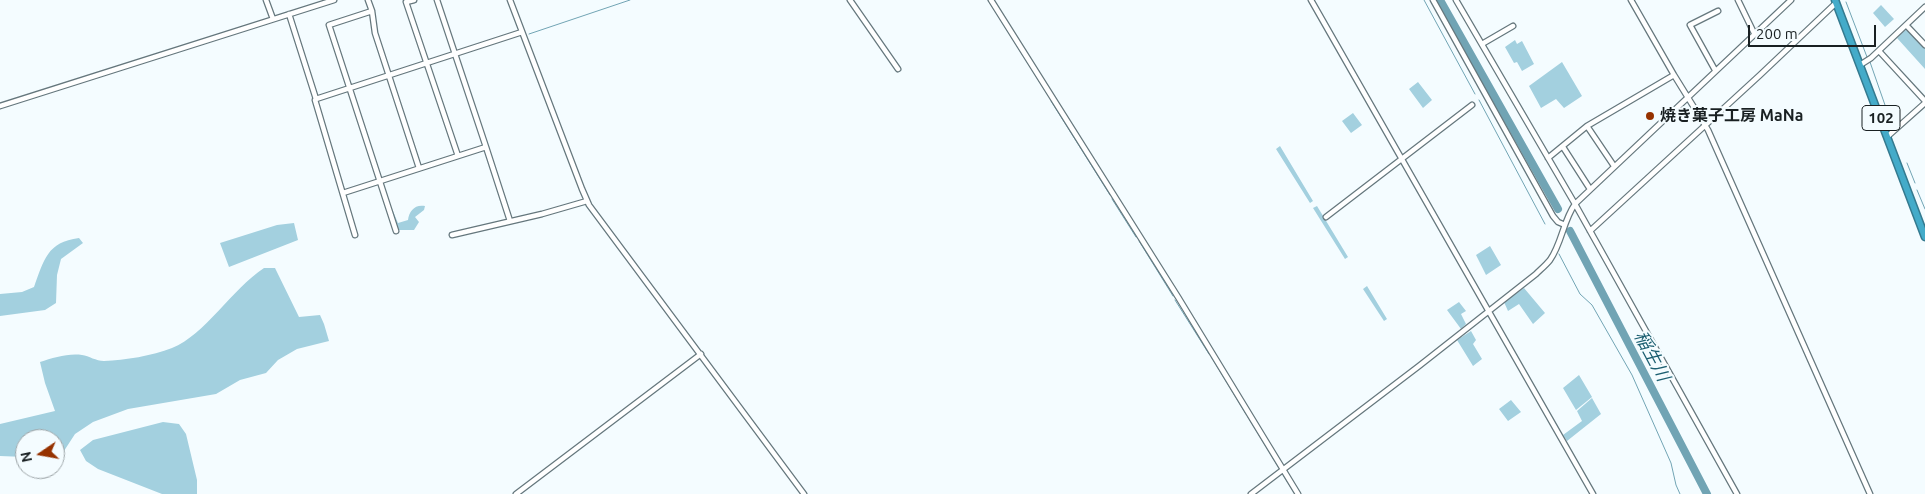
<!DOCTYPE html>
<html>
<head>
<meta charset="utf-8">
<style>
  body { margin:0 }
  #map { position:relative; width:1925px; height:494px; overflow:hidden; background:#f4fcff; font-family:Ubuntu,sans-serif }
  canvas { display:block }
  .north { position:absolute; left:15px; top:429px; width:50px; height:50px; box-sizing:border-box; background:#f4fcff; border:1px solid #9ca4a7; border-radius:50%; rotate:258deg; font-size:14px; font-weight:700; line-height:20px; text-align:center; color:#192022 }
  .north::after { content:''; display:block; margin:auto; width:18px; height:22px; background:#963200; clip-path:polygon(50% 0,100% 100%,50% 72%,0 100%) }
  .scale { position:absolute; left:1748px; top:25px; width:128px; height:22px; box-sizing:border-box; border:2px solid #192022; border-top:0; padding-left:6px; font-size:15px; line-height:18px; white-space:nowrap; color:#192022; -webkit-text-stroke:4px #f4fcff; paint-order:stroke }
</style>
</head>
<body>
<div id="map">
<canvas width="1925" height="494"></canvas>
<div class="north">N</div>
<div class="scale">200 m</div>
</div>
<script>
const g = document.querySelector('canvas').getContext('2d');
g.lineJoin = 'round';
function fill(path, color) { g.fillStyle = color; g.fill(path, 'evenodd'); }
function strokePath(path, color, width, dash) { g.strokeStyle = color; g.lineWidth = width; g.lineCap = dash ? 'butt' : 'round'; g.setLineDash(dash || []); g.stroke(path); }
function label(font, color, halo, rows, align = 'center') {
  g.font = font + ' Ubuntu,"Noto Sans JP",sans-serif'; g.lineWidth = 4; g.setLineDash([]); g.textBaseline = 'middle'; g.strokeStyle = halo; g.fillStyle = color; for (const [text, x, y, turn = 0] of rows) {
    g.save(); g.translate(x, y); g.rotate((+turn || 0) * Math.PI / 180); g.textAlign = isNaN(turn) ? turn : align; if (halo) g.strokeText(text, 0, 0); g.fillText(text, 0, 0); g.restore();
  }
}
const green = new Path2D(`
  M1881 5 1894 19 1885 27 1873 13Z
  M1905 30 1911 32 1925 48V69L1897 38Z
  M1515 40 1517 44 1522 41 1534 64 1522 71 1517 62 1514 63 1505 47Z
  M1562 62 1582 96 1564 108 1556 99 1541 108 1529 86Z
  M1418 82 1432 100 1423 108 1409 89Z
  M1353 113 1362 125 1351 133 1342 121Z
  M1280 146 1313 201 1310 203 1276 149Z
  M389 204H390L398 223 408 220C409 211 415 204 425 206L424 210 415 217 419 222 414 230H398Z
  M1317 206 1348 257 1345 259 1313 208Z
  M294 223 298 240 229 267 220 243 277 225Z
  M79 238 83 243 61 259 57 275 56 303 45 310 0 316V294L22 292 34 287C44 260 47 242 79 238Z
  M1490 246 1501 265 1486 275 1476 255Z
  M264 268H275L299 317 320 315 324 324 329 341 297 349 278 360 266 373 240 380 216 394 128 409 93 422 75 434 62 454 55 457V439H25V457L0 456V424L55 411 45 383 40 362C53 358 68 353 82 355 89 356 96 361 104 361 125 360 152 356 172 348 205 335 232 289 264 268Z
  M1367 286 1387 319 1384 321 1363 289Z
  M1524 288 1545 313 1533 324 1519 304 1508 311 1504 302Z
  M1459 302 1466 311 1461 314 1466 324 1461 329 1447 310Z
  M1471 331 1476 340 1473 344 1482 359 1473 366 1457 340Z
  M1579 375 1592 397 1576 410 1563 388Z
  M1592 398 1601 414 1567 441 1563 435 1582 421 1577 411Z
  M1511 400 1521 412 1508 421 1499 409Z
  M163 422 179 424 186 434 197 480V494H162L98 469 86 461 80 450 93 440Z`);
const stream = new Path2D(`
  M988 0 1049 97
  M1424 0 1475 94
  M1846 2 1867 57
  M529 34 630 0
  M1870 62 1893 128
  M1479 100 1545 224
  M1051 101 1110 195
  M1907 163 1915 183
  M1917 190 1925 209
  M1112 199 1136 237
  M1139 241 1173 296
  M1559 254 1580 294 1592 305 1632 375 1671 463 1676 485 1680 494
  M1175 300 1209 354
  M1212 358 1246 414
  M1248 417 1279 468
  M1282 473 1295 494`);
const river = new Path2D(`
  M1440 0 1558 209
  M1570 231 1707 494`);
const minor = new Path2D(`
  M266 0 273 19
  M368 0 372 11 329 25 396 231
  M414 0 406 2 458 156
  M510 0 582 189 589 205 804 494
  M850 0 898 69
  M991 0 1178 297 1298 494
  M1311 0 1593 494
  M1433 0 1553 216 1558 222 1565 225
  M1456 0 1575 204 1737 494
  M1631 0 1674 75 1708 130 1870 494
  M1738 0 1754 33
  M372 11 375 33 419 168
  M289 14 316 99 315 100 355 235
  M1906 25 1925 45
  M1482 44 1513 26
  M1879 51 1925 101
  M1860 65 1871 58 1925 7
  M1715 70 1690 25 1718 11
  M316 99 522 32
  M0 106 334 0
  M1587 126 1614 166
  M1888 136 1925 103
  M486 147 510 221
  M1563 147 1590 189
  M1548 158 1587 126 1674 75
  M343 193 486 147 437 0
  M1326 217 1472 105
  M1590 231 1760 75 1836 3
  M452 235 542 214 587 201
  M516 494 701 354
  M1251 494 1419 366 1536 274C1540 270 1546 265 1550 260 1562 243 1563 221 1575 204L1791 0`);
const highway = new Path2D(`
  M1835 0 1925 237`);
const markers = [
  [1650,116,5,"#963200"]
];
const shields = [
  [1881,118,38]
];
const shieldNames = [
  ["102",1881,118]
];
const poiNames = [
  ["焼き菓子工房 MaNa",1660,116]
];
const waterNames = [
  ["稲生川",1652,356,62]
];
fill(green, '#a3d0df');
strokePath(stream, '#71a4b4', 1);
strokePath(river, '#71a4b4', 8);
strokePath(minor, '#65777d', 7);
strokePath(highway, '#357a8f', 9);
strokePath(minor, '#fff', 4.5);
strokePath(highway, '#44abc9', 6);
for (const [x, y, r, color] of markers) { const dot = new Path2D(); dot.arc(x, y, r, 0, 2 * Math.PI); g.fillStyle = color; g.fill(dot); strokePath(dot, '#f4fcff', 2); }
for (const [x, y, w] of shields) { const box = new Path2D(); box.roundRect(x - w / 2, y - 12.5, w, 25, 4); g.fillStyle = '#f4fcff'; g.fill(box); strokePath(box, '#192022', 1); }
label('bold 15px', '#192022', null, shieldNames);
label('bold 16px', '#192022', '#f4fcff', poiNames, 'left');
label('italic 18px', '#1c5f71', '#f4fcff', waterNames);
</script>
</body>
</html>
